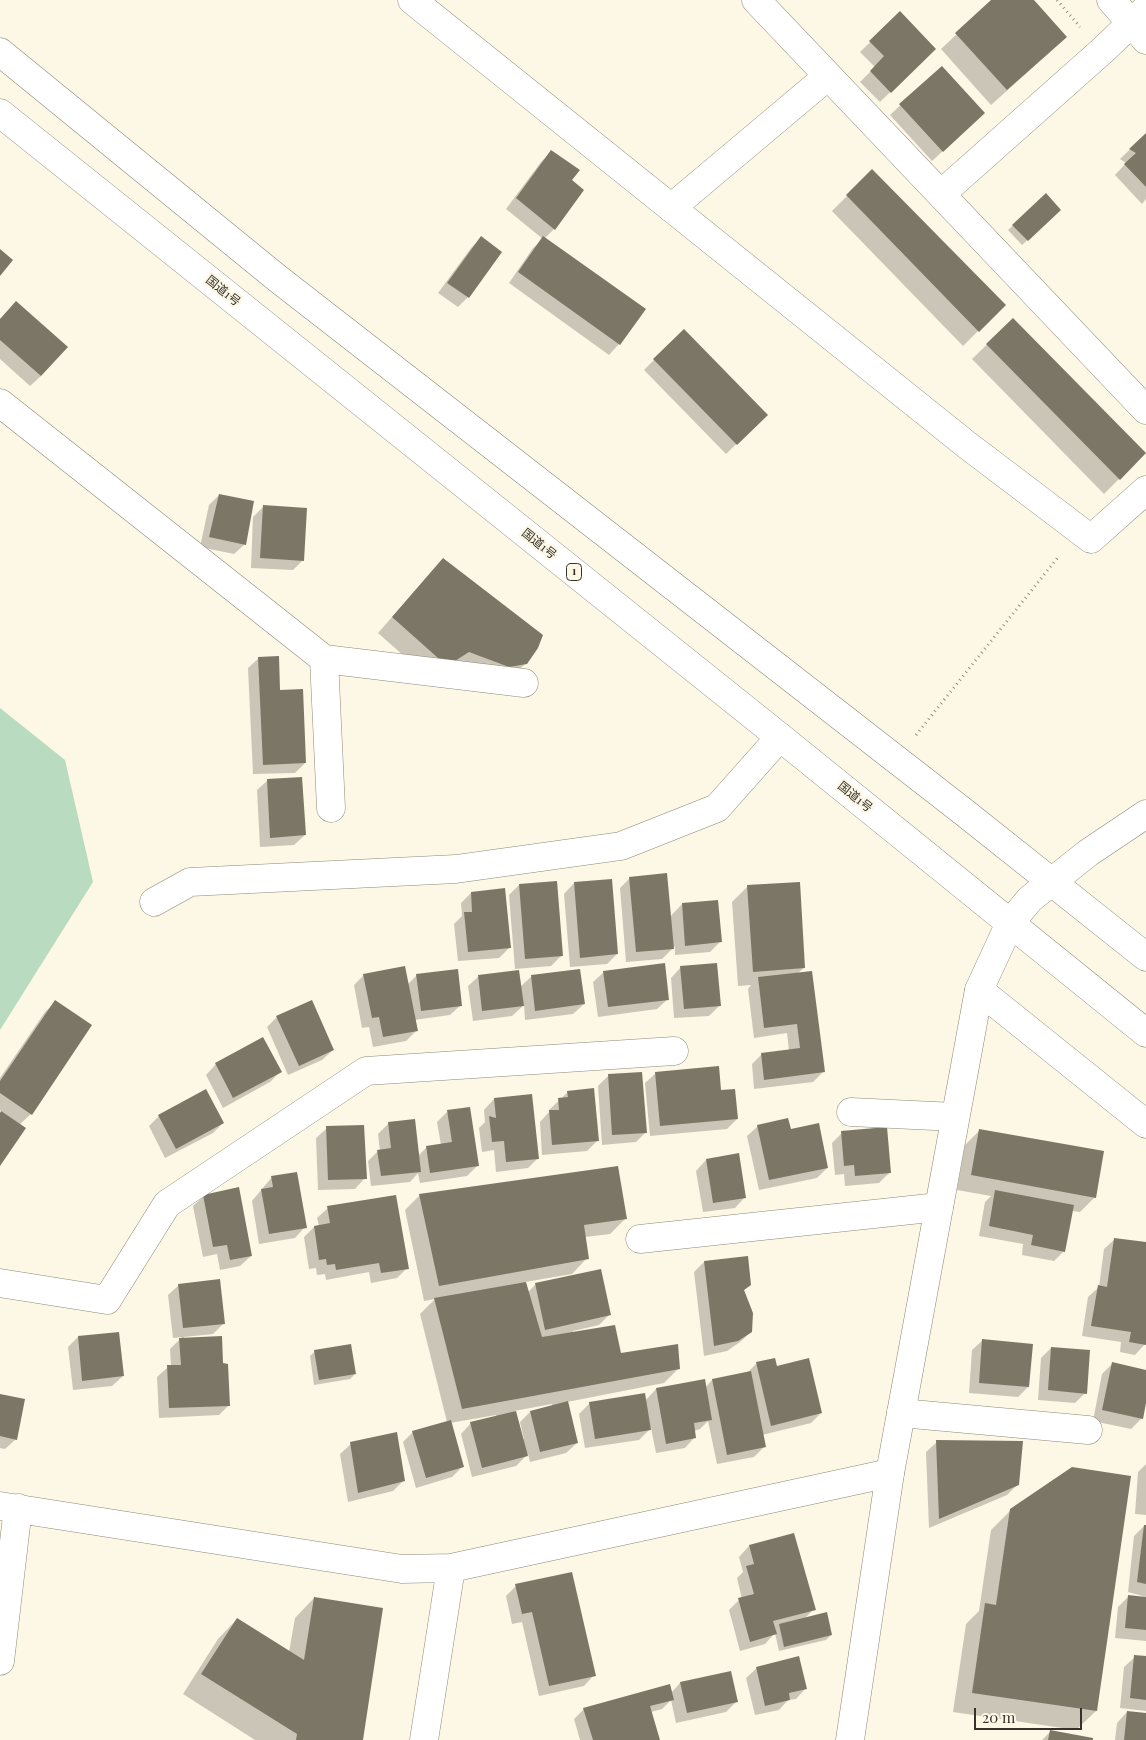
<!DOCTYPE html>
<html>
<head>
<meta charset="utf-8">
<style>
  body { margin:0 }
  #map { position:relative; width:1146px; height:1740px; overflow:hidden; background:#fdf7e5; font-family:"Playfair Display",serif }
  canvas { display:block }
  .scale { position:absolute; left:974px; top:1708px; width:108px; height:22px; box-sizing:border-box; border:2px solid #34322b; border-top:0; padding-left:6px; font-size:15px; line-height:18px; white-space:nowrap; color:#34322b; -webkit-text-stroke:4px #fdf7e5; paint-order:stroke }
</style>
</head>
<body>
<div id="map">
<canvas width="1146" height="1740"></canvas>
<div class="scale">20 m</div>
</div>
<script>
const g = document.querySelector('canvas').getContext('2d');
g.lineJoin = 'round';
function fill(path, color) { g.fillStyle = color; g.fill(path, 'evenodd'); }
function strokePath(path, color, width, dash) { g.strokeStyle = color; g.lineWidth = width; g.lineCap = dash ? 'butt' : 'round'; g.setLineDash(dash || []); g.stroke(path); }
function label(font, color, halo, rows, align = 'center') {
  g.font = font + ' "Playfair Display","Noto Sans JP",serif'; g.lineWidth = 5; g.setLineDash([]); g.textBaseline = 'middle'; g.strokeStyle = halo; g.fillStyle = color; for (const [text, x, y, turn = 0] of rows) {
    g.save(); g.translate(x, y); g.rotate((+turn || 0) * Math.PI / 180); g.textAlign = isNaN(turn) ? turn : align; if (halo) g.strokeText(text, 0, 0); g.fillText(text, 0, 0); g.restore();
  }
}
const green = new Path2D(`
  M0 708 65 760 93 882 0 1030Z`);
const shadow = new Path2D(`
  M993 0H1032L1050 52 991 105 941 49Z
  M900 13 934 49 880 102 860 82 875 67 860 52Z
  M941 67 973 123 932 161 890 115Z
  M1146 134V199L1142 204 1115 175 1126 163 1120 159Z
  M551 152 571 180 582 190 554 229 544 239 619 344 609 355 509 283 533 248 543 239 506 209 541 162Z
  M872 171 1004 305 963 346 832 211Z
  M1046 195 1060 210 1022 245 1008 230Z
  M481 238 500 252 468 297 458 307 438 293 471 248Z
  M1013 319 1144 454 1104 494 972 359Z
  M0 320 41 376 30 386 0 359Z
  M684 330 766 415 726 454 644 370Z
  M219 495 245 544 234 554 200 547 209 505Z
  M264 506 303 560 293 570 251 568 253 517Z
  M443 559 526 663 511 678 431 680 378 633Z
  M259 658 279 692 305 763 295 773 253 774 248 668Z
  M268 780 305 835 294 845 260 847 257 790Z
  M630 878 670 917 682 904 720 942 710 952 675 955V946L662 959 626 962 620 888Z
  M574 883 617 954 607 964 570 967 564 894Z
  M519 885 562 955 551 966 515 969 509 895Z
  M748 886 804 968 798 973 823 1072 813 1082 754 1089 752 1064 762 1054 789 1051 787 1033 754 1038 748 989 751 985 738 986 732 902Z
  M471 893 510 947 499 958 458 961 454 924 462 916 461 903Z
  M681 967 719 1006 709 1016 674 1018 671 978Z
  M604 972 668 999 657 1009 598 1017 593 982Z
  M364 975 407 985 417 975 461 1005 450 1015 414 1020 417 1030 406 1041 373 1047 369 1027 362 1028 354 985Z
  M479 976 520 987 532 976 584 1004 573 1014 525 1020 524 1005 512 1016 473 1021 468 986Z
  M55 1002 31 1114 19 1125 0 1164V1114L2 1112 0 1110V1078L45 1012Z
  M277 1017 333 1050 322 1060 288 1075 267 1027Z
  M216 1064 280 1072 270 1082 223 1108 206 1075Z
  M656 1073 720 1092 737 1119 727 1129 650 1136 645 1083Z
  M608 1076 646 1132 636 1142 602 1145 598 1086Z
  M568 1092 597 1141 587 1151 542 1155 540 1122 549 1112V1110Z
  M494 1099 538 1158 528 1168 496 1172 494 1150 482 1152 479 1128 485 1122 484 1110Z
  M447 1112 477 1166 467 1176 420 1183 418 1173 410 1182 371 1186 368 1161 378 1151H380L378 1134 389 1123 418 1156 426 1148 441 1145 437 1122Z
  M159 1116 223 1123 213 1133 165 1158 149 1126Z
  M758 1126 790 1131 827 1168 817 1178 759 1190 747 1136Z
  M327 1128 365 1178 355 1189 318 1190 316 1138Z
  M980 1130 1095 1197 1080 1212 1072 1211 1064 1251 1054 1261 1022 1255 1023 1244 979 1236 985 1202 991 1196 957 1190 965 1145Z
  M842 1133 889 1173 879 1183 845 1186 844 1174 835 1175 832 1143Z
  M738 1155 745 1197 735 1208 703 1212 696 1171 706 1160Z
  M272 1177 305 1227 295 1238 259 1244 252 1201Z
  M420 1195 625 1219 610 1234 585 1237 587 1258 572 1274 525 1282 528 1292 536 1284 609 1315 599 1325 573 1331V1333L620 1354 679 1368 664 1383 567 1402 577 1443 566 1453 530 1462 528 1454 516 1466 472 1477 461 1434 471 1423 497 1417 496 1415 450 1423 462 1467 452 1477 416 1488 403 1442 413 1432 447 1422 420 1314 435 1299 424 1301 405 1210ZM552 1404V1406L530 1412 520 1422 524 1439 522 1440 514 1411Z
  M204 1196 251 1256 240 1266 220 1270 217 1254 203 1257 193 1206Z
  M328 1208 407 1268 397 1278 371 1283 369 1272 326 1280 325 1274 317 1275 316 1268 309 1269 304 1237 314 1227 319 1226 317 1218Z
  M1115 1239 1146 1244V1337L1145 1344 1135 1355 1120 1352 1121 1342 1082 1336 1088 1297 1099 1287 1104 1249Z
  M704 1262 750 1284 743 1291 751 1332 740 1342 727 1351 704 1356 694 1272Z
  M179 1285 223 1324 213 1334 184 1337V1339L222 1364 229 1405 219 1415 159 1418 157 1377 168 1367 171 1366 170 1349 182 1337 173 1338 168 1295Z
  M78 1337 123 1376 112 1386 73 1390 68 1347Z
  M983 1340 1028 1387 1018 1397 969 1393 972 1350Z
  M1051 1348 1085 1393 1075 1403 1038 1400 1041 1358Z
  M315 1351 355 1374 350 1379 314 1385 310 1356Z
  M757 1363 776 1367 821 1413 811 1423 762 1435 765 1446 754 1457 717 1464 708 1421 700 1429 694 1431 695 1437 685 1448 656 1453 651 1428 639 1440 585 1448 579 1414 590 1403 645 1401 656 1389 705 1388 712 1380 747 1373Z
  M1112 1364 1146 1371V1396L1141 1419 1131 1429 1093 1421 1102 1374Z
  M0 1395 16 1439 5 1449 0 1448Z
  M937 1442 1018 1484 1007 1495 929 1528 926 1452Z
  M351 1444 404 1480 393 1491 348 1502 340 1454Z
  M1146 1464V1515L1135 1514 1138 1472Z
  M1011 1510 1096 1711 1076 1730 953 1712 966 1624 979 1611 991 1530Z
  M1144 1526H1146V1597L1128 1592 1134 1536Z
  M793 1534 814 1609 804 1619 831 1635 826 1640 779 1651 775 1633 765 1644 740 1651 729 1610 739 1600 742 1599 737 1578 743 1572 739 1557 749 1546Z
  M516 1586 594 1675 584 1686 539 1696 522 1622 512 1624 506 1596Z
  M1128 1597H1146V1641L1115 1638 1118 1607Z
  M314 1598 361 1740H255L183 1694 218 1639 237 1619 289 1652 295 1618Z
  M1135 1657 1146 1658V1711L1120 1708 1124 1667Z
  M757 1668 806 1688 796 1699 788 1700 779 1710 755 1715 746 1678Z
  M730 1672 736 1702 726 1712 676 1723 671 1700 662 1709 651 1712 658 1740H580L574 1719 584 1709 671 1693 680 1683Z
  M1127 1712 1146 1714V1740H1115L1117 1723Z
  M1050 1732 1091 1740H1042Z`);
const building = new Path2D(`
  M991 0H1034L1067 37 1007 90 955 33Z
  M900 11 936 49 891 93 870 71 884 56 869 41Z
  M942 66 985 113 943 152 899 104Z
  M1146 133V187L1124 164 1136 153 1129 149Z
  M551 150 580 170 572 180 584 190 555 230 516 198Z
  M872 169 1006 305 979 332 846 195Z
  M1046 193 1061 210 1028 241 1012 225Z
  M481 236 502 252 469 298 447 283Z
  M543 236 646 309 620 345 518 272Z
  M0 249 13 260 0 276Z
  M16 301 68 347 41 376 0 340V319Z
  M1013 318 1146 453 1120 480 986 344Z
  M684 329 768 415 737 445 653 359Z
  M219 494 254 501 246 545 209 537Z
  M263 505 307 508 304 561 260 558Z
  M443 558 543 635 538 648 527 664 509 667 469 652 447 666 392 617Z
  M279 656 280 690 303 689 306 763 263 765 258 657Z
  M302 777 306 835 270 838 267 779Z
  M667 873 674 949 636 952 629 877Z
  M612 879 618 954 580 958 574 882Z
  M557 881 563 956 525 959 519 884Z
  M800 882 805 968 753 972 747 885Z
  M505 888 511 948 468 952 464 912H472L471 892Z
  M718 900 722 942 685 946 682 903Z
  M665 963 669 1000 608 1007 603 971Z
  M717 963 721 1006 684 1009 680 966Z
  M405 966 418 1031 383 1037 379 1017 372 1018 363 974Z
  M458 969 462 1006 421 1011 416 974Z
  M580 969 585 1004 535 1011 531 975Z
  M519 970 524 1006 482 1011 478 975Z
  M812 971 825 1072 764 1080 761 1053 800 1048 797 1024 764 1028 758 977Z
  M55 1000 92 1025 32 1115 0 1093V1081Z
  M312 1000 334 1050 299 1066 276 1016Z
  M263 1037 282 1072 233 1098 215 1063Z
  M719 1066 721 1090 735 1089 738 1119 660 1126 655 1072Z
  M642 1072 647 1133 612 1135 608 1074Z
  M594 1088 599 1141 552 1145 549 1110H559L558 1098 568 1097 567 1091Z
  M206 1089 224 1123 176 1149 158 1115Z
  M532 1094 539 1159 506 1162 504 1141 492 1142 489 1116 496 1118 494 1098Z
  M470 1107 479 1166 430 1173 426 1146 452 1142 447 1110Z
  M1 1111 26 1128 0 1166V1113Z
  M788 1118 791 1129 819 1123 828 1168 769 1180 757 1125Z
  M415 1119 421 1172 381 1176 377 1150 391 1148 388 1122Z
  M364 1125 367 1179 328 1180 326 1126Z
  M887 1127 891 1173 855 1176 854 1165 844 1166 841 1131Z
  M979 1129 1104 1151 1096 1198 971 1175Z
  M739 1153 746 1198 713 1203 706 1159Z
  M618 1166 627 1219 584 1225 589 1259 439 1286 419 1194Z
  M297 1172 307 1228 269 1234 261 1189 273 1187 271 1176Z
  M239 1187 252 1256 230 1260 227 1245 213 1247 203 1195Z
  M995 1190 1074 1205 1065 1252 1031 1245 1033 1235 989 1226Z
  M396 1195 409 1269 381 1273 379 1263 336 1270 335 1264 327 1265 326 1259 319 1260 314 1226 330 1223 327 1206Z
  M1114 1238 1146 1242V1345L1129 1342 1131 1332 1091 1326 1098 1285 1107 1287Z
  M748 1256 751 1285 744 1290 753 1313 752 1332 738 1341 714 1346 704 1261Z
  M601 1269 611 1315 545 1330 535 1283Z
  M220 1279 225 1324 183 1328 178 1284Z
  M526 1282 542 1337 615 1325 621 1353 678 1344 680 1369 462 1409 434 1298Z
  M119 1332 124 1376 82 1381 78 1336Z
  M222 1336 223 1363 228 1364 230 1406 169 1408 167 1365H181L179 1338Z
  M982 1339 1033 1344 1029 1387 979 1383Z
  M351 1344 356 1374 319 1380 314 1350Z
  M1051 1347 1090 1350 1087 1394 1048 1390Z
  M775 1358 777 1366 809 1358 822 1413 771 1426 756 1362Z
  M1112 1362 1146 1370V1403L1143 1419 1102 1410Z
  M751 1371 766 1447 727 1455 712 1379Z
  M705 1379 712 1420 694 1423 696 1438 666 1444 656 1388Z
  M645 1393 651 1430 595 1439 589 1402Z
  M0 1394 25 1399 17 1440 0 1436Z
  M568 1401 578 1443 540 1452 530 1411Z
  M516 1411 528 1456 482 1468 470 1422Z
  M451 1420 464 1467 426 1478 412 1431Z
  M397 1432 405 1481 358 1493 350 1442Z
  M936 1440 1023 1441 1019 1485 939 1519Z
  M1072 1467 1131 1476 1097 1711 972 1693 985 1603 996 1605 1010 1509Z
  M1144 1525H1146V1584L1137 1582Z
  M794 1533 816 1610 773 1621 777 1634 750 1642 738 1598 754 1594 746 1566 754 1564 749 1545Z
  M572 1572 596 1676 549 1686 532 1612 522 1614 515 1584Z
  M1128 1595 1146 1597V1630L1125 1628Z
  M314 1597 383 1608 363 1740H296L297 1734 201 1674 237 1618 304 1660Z
  M827 1612 832 1635 784 1647 779 1624Z
  M1134 1655 1146 1656V1700L1130 1698Z
  M799 1656 807 1689 789 1693 790 1700 765 1706 756 1667Z
  M731 1671 738 1702 687 1713 680 1682Z
  M670 1684 674 1700 650 1706 660 1740H593L583 1708Z
  M1127 1711 1146 1713V1740H1124Z
  M1050 1730 1093 1738V1740H1048Z`);
const path = new Path2D(`
  M1057 0 1080 27
  M916 735 1059 556`);
const minor = new Path2D(`
  M412 0 967 445 1091 539 1146 490
  M756 0 1146 410
  M941 194 1102 51 1146 9
  M671 208 828 76
  M0 403 324 659 524 683
  M324 659 331 808
  M154 902 190 882 456 869 621 846 717 808 780 737
  M979 990 1146 1124
  M851 1112 955 1117
  M640 1239 939 1207
  M0 1283 107 1300 167 1204 366 1071 674 1051
  M901 1413 1088 1430
  M0 1506 402 1569 451 1568 890 1473
  M0 1661 18 1508
  M424 1740 451 1568`);
const tertiary = new Path2D(`
  M1111 0 1146 40
  M850 1740 890 1473 979 990 1010 923 1030 899 1088 853 1146 814`);
const trunk = new Path2D(`
  M0 52 277 278 965 813 1146 957
  M0 113 780 737 1146 1033`);
const shields = [
  [574,572,15]
];
const shieldNames = [
  ["1",574,572]
];
const streetNames = [
  ["国道1号",223,291,39],
  ["国道1号",539,544,39],
  ["国道1号",855,797,39]
];
fill(green, '#b9dbbf');
fill(shadow, '#0003');
fill(building, '#7b7666');
strokePath(minor, '#8d8878', 29);
strokePath(tertiary, '#8d8878', 29);
strokePath(trunk, '#8d8878', 29);
strokePath(path, '#969286', 3, [1, 4]);
strokePath(minor, '#fff', 28);
strokePath(tertiary, '#fff', 28);
strokePath(trunk, '#fff', 28);
for (const [x, y, w] of shields) { const box = new Path2D(); box.roundRect(x - w / 2, y - 8.5, w, 17, 4); g.fillStyle = '#fdf7e5'; g.fill(box); strokePath(box, '#34322b', 1); }
label('bold 11px', '#34322b', null, shieldNames);
label('12px', '#34322b', '#fdf7e5', streetNames);
</script>
</body>
</html>
